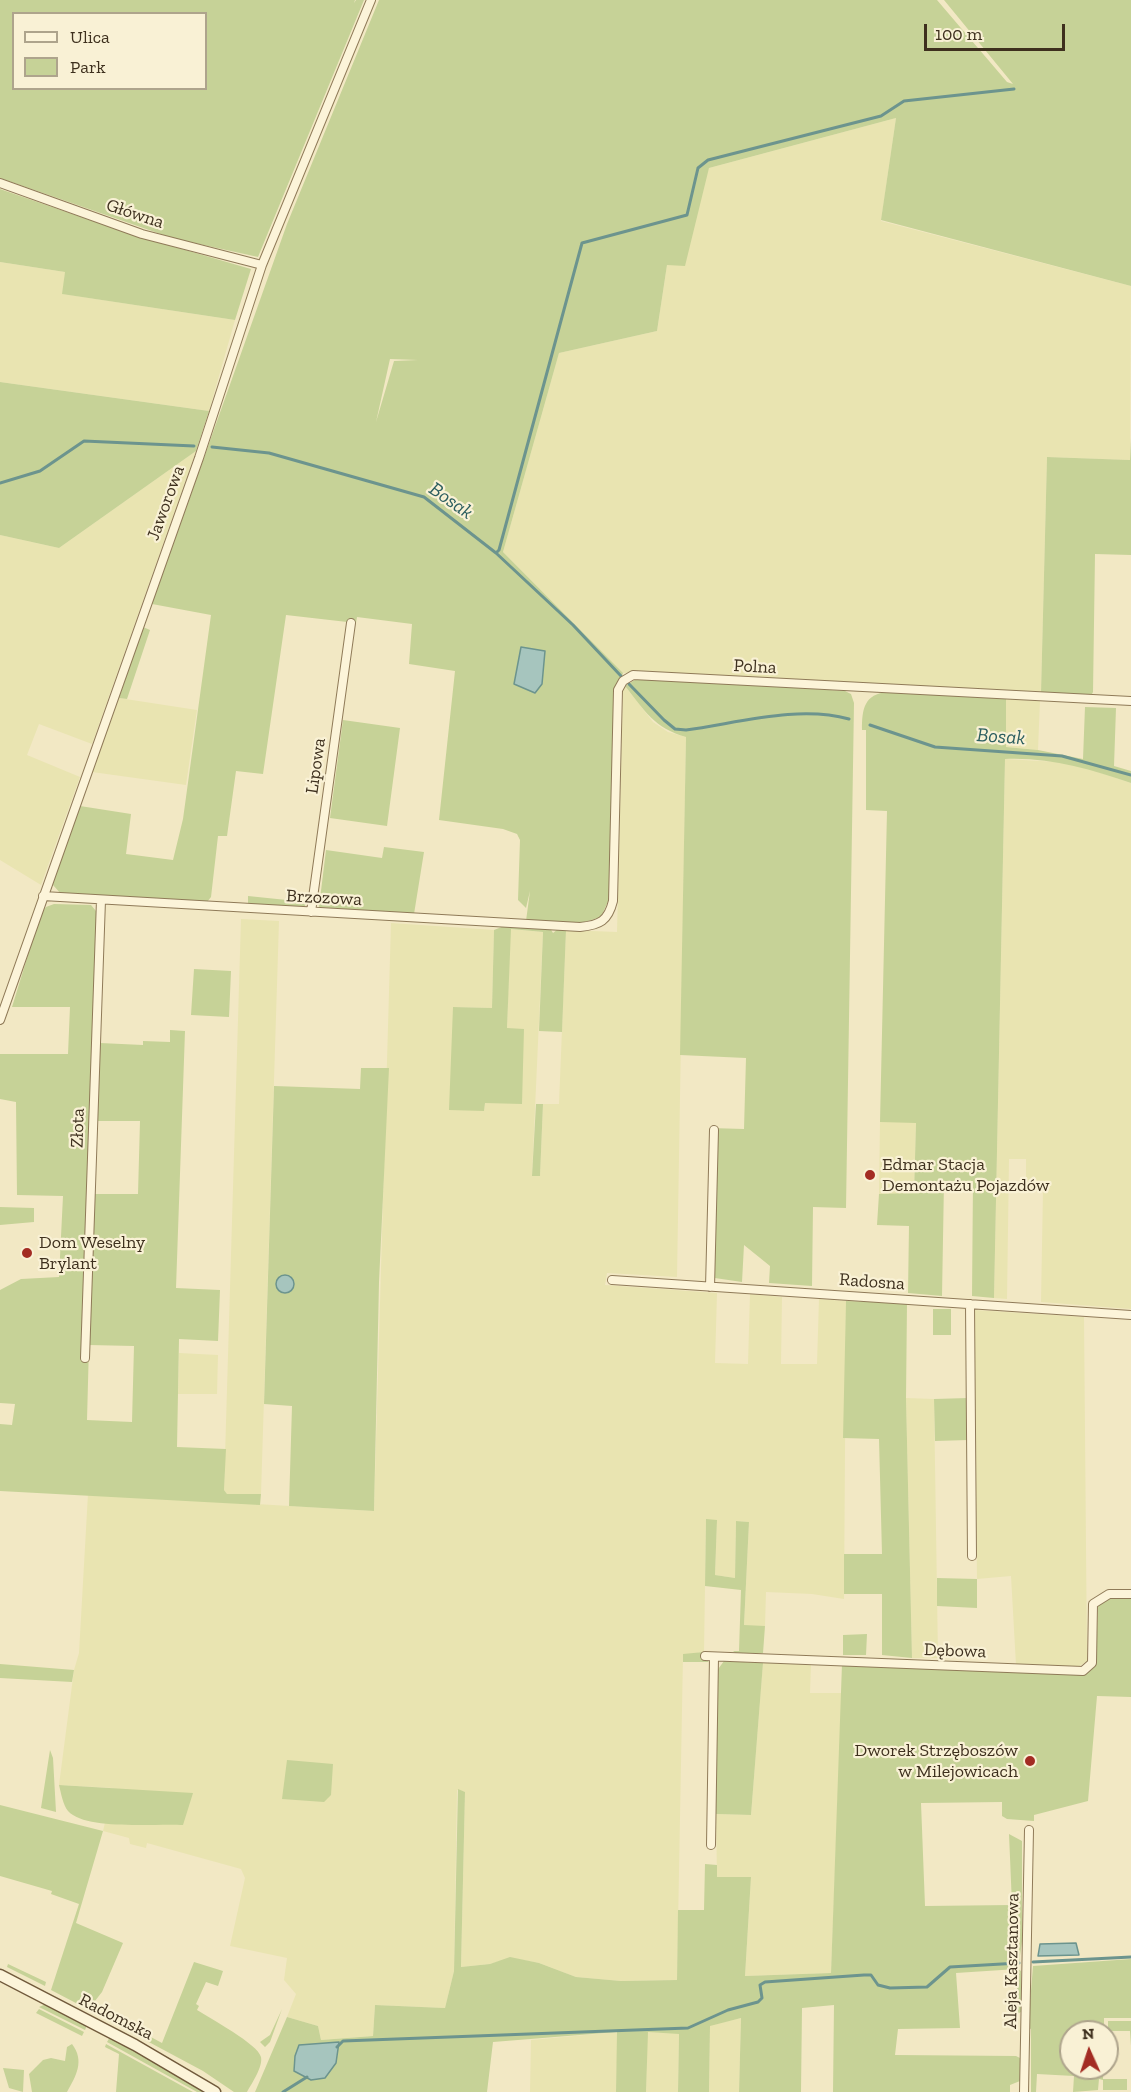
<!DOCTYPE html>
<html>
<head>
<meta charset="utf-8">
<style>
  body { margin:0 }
  #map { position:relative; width:1131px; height:2092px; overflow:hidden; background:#f2e8c4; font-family:"Zilla Slab",serif }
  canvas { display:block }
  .legend { position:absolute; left:12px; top:12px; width:195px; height:78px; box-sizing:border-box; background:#f9f1d5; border:2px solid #aea48c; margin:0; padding:8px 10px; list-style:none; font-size:18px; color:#3e301e }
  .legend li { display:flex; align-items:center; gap:12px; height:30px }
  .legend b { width:30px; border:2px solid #aea48c }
  .north { position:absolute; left:1059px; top:2020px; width:60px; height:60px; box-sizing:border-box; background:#f9f1d5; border:2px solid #aea48c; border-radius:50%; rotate:357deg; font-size:16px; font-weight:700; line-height:24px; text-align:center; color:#3e301e }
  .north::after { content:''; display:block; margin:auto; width:21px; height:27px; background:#a32c23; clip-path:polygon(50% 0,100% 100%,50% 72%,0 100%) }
  .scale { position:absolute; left:924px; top:24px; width:141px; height:27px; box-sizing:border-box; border:3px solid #3e301e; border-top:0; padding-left:8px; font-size:18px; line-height:21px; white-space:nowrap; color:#3e301e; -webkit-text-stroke:4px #f9f1d5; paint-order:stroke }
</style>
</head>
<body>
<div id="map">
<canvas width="1131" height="2092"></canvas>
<ul class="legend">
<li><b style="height:8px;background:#fcf4d9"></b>Ulica</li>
<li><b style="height:16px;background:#c6d297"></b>Park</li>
</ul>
<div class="north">N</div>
<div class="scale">100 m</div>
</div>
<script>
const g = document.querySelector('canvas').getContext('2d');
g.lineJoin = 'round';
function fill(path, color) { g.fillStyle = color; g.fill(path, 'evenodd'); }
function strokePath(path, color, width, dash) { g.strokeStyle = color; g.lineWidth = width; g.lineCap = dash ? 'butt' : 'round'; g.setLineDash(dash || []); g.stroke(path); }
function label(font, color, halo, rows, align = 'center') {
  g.font = font + ' "Zilla Slab",serif'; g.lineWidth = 4.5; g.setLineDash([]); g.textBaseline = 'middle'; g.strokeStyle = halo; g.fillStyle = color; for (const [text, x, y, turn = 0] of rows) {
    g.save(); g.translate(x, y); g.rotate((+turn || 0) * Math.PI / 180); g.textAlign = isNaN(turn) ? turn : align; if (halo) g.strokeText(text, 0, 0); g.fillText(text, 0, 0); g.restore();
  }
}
const farmland = new Path2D(`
  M896 118 881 221 1131 286 1130 460 1047 457 1041 693 639 672 623 673 503 552 559 353 657 331 667 265 709 168Z
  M0 262 65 272 63 294 235 320 209 411 0 382Z
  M196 451 92 744 39 724 27 755 80 777 41 885 0 860V535L59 548Z
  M625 686 653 722 668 732 686 737 677 1277 607 1273 605 1285 717 1293 715 1363 748 1364 750 1294 782 1297 781 1364H817L819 1299 846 1301 844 1599 812 1594 766 1592 765 1626H744L749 1522 736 1521 735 1578 715 1575 717 1520H706L704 1652 683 1655 677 1980 621 1981 576 1977 539 1963 510 1958 490 1964 461 1967 465 1792 457 1790 454 1971 445 2008 375 2005 373 2036 321 2040 318 2026 287 2017 296 1994 284 1980 287 1958 230 1946 245 1878 241 1869 147 1843 146 1848 130 1844 129 1838 103 1831 113 1788 59 1785 74 1670 79 1653 88 1494 374 1511 391 923 494 930 492 1008 454 1007 484 1111 485 1103 524 1030 507 1029 510 929 543 932 532 1175 540 1176 543 1104H559L566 930 617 932 623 691Z
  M119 698 197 710 186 785 92 772Z
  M1006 699 1040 701 1038 750 1006 747Z
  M1005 759 1058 762 1084 767 1131 783V1309L1041 1302 1043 1190 1026 1189V1159H1009L1007 1299 994 1298Z
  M241 919 279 921 261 1494 256 1496 227 1494 224 1490Z
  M880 1122H916L914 1194H879Z
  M974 1310 1084 1317 1087 1661 1078 1667 1016 1665 1011 1576 977 1579Z
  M179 1353 218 1355 217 1394H178Z
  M906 1398 934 1399 938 1658H912Z
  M763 1662 811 1664 810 1693H842L831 1973 745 1976 751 1877H717L716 1814 751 1815Z
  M741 2018 739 2092H709L710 2025Z
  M618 2032 616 2092H530L531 2040Z
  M647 2032 679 2033 678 2092H646Z`);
const green = new Path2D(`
  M0 0H355L354 3 356 0H364L258 257 172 238 0 178ZM14 14H206V88H14Z
  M379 0H937L1007 82 1013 84 944 0H1131V286L881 220 896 118 709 168 685 266 667 265 657 331 559 353 503 552 623 673 616 692 609 899 601 917 578 924 526 921 530 891 526 908 518 900 520 840 517 834 503 829 439 820 455 671 409 664 412 624 357 617 356 623 286 615 263 774 236 771 227 836H218L211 897 207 902 61 894 53 885 54 877 80 806 131 814 126 854 173 860 183 819 211 615 152 604 287 224ZM390 359 418 360 394 361 376 422Z
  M0 189 130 234 251 269 235 320 62 294 65 272 0 262Z
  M0 382 209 411 196 451 59 548 0 535Z
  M1131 438V555L1095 554 1093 692 1091 696 1041 693 1047 457 1130 460Z
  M143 627 150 630 127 699 119 698Z
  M638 678 845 691 851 694 854 703 846 1208 813 1207 812 1286 769 1283 770 1266 744 1245 742 1282 708 1277 710 1128 744 1129 746 1058 680 1055 686 737C654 728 645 711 625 686Z
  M888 692 1006 699V747L1038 750 1083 759 1085 707 1116 708 1114 766 1131 771V783C1090 769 1049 757 1005 759L994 1298 972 1296 973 1181H944L942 1296 908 1293 909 1226 877 1225 879 1194 914 1193 916 1123 880 1122 887 811 866 810V730H862C862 709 864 694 888 692Z
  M343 720 400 728 387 826 330 818Z
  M384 847 424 852 414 914 319 907 326 850 382 858Z
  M248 896 306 902 304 909 248 905Z
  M54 904 91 905 96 911 100 1043 143 1045V1041L170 1042V1030L185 1031 176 1288 220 1290 218 1341 179 1339 177 1447 226 1449 224 1490 227 1494H261L260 1505 0 1491V1424L12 1425 15 1404 0 1403V1290L21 1279 59 1277 63 1196 17 1195 16 1102 0 1099V1054H68L70 1007H12L40 916 46 907ZM90 1121H140L138 1194H88ZM89 1345 134 1346 132 1422 87 1420Z
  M504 926 550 928 553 933 558 929 566 930 562 1032 539 1031 543 932 511 929 507 1028 524 1029 522 1104 485 1103 484 1111 449 1110 453 1007 492 1008 494 930Z
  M194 969 231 971 229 1017 191 1015Z
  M361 1068H389L379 1282 374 1511 289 1506 292 1406 264 1404 274 1086 360 1089Z
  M536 1104H543L540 1176H532Z
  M0 1207 34 1208V1222L0 1225Z
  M846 1301 907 1303 906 1398 912 1658 882 1655V1594H844V1554H882L879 1439 843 1438Z
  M933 1309H951V1335H933Z
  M968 1398V1440L935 1441 934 1399Z
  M706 1519 717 1520 715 1575 735 1578 736 1521 749 1522 744 1625 765 1626 763 1653 738 1655 733 1651H739L741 1590 705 1586Z
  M937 1578 977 1579V1608L937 1606Z
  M1112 1597H1131V1697L1097 1696 1088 1801 1034 1815V1821L1007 1819 1002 1816V1802L921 1803 925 1906 1012 1905 1009 1834 1022 1841V1942L1018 1969 1021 1971V2012L1017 2014V1969L956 1973 960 2028 898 2029 895 2055 1016 2056 1020 2058V2081L1010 2085V2092H833L834 2005 802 2008 801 2092H739L741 2018 710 2026 709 2092H678L679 2034 648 2032 646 2092H616L617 2032 493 2042 487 2092H255L287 2017 318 2026 321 2040 373 2036 375 2005 445 2008 454 1971 458 1789 465 1792 461 1967 490 1964 510 1957 539 1963 576 1977 621 1981 677 1980 678 1910H704L705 1864 717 1865V1877H751L745 1976 831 1973 842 1664 1082 1675 1096 1665 1098 1605Z
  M867 1634 866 1655H843V1635Z
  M704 1652V1658L711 1664 709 1673V1662H683V1654Z
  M724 1661 763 1663 751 1815 716 1814V1672Z
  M0 1664 74 1670 72 1682 0 1678Z
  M50 1750 53 1758 56 1812 41 1808Z
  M287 1760 333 1764 331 1795 324 1802 282 1799Z
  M59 1785 193 1793 183 1825C157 1823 86 1831 68 1811 63 1805 61 1793 59 1785Z
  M0 1805 103 1831 76 1923 123 1943 102 1992 91 2006 94 2007 101 2004 95 2013 51 1990 79 1904 51 1894 52 1891 0 1876Z
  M1131 1959V2018H1104V2032H1071V2068H1103V2079H1127V2090H1103V2080L1099 2079 1098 2090 1073 2092 1074 2076 1037 2074 1036 2092H1031V2029L1028 2028 1033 1966Z
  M194 1962 223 1971 218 1986 206 1982 196 2004 199 2006 197 2010C211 2019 258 2044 261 2057 263 2067 252 2083 247 2092H234L203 2071 104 2018 108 2008 110 2015 162 2043Z
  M8 1964 46 1982 45 1986 7 1967Z
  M46 2004 87 2025 85 2030 39 2007Z
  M39 2009 84 2032 82 2036 36 2013Z
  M282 2009 270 2042 265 2047 260 2042 270 2035Z
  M1108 2021H1131V2046L1130 2031H1108Z
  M110 2037 208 2092H197L107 2042Z
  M72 2044C85 2061 76 2076 67 2092H32L29 2074 43 2060 51 2058 65 2061 67 2047Z
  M106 2044 193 2092H116L119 2054 105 2047Z
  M3 2068 24 2070 23 2092 9 2088Z`);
const water = new Path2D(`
  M521 647 545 651 542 684 535 693 514 684Z
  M276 1284a9 9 0 1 1 18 0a9 9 0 1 1-18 0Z
  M1076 1943 1079 1955 1038 1956 1040 1944Z
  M339 2042 336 2063 325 2078 311 2080 294 2071 295 2056 299 2045Z`);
const stream = new Path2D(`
  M212 447 269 453 424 497 496 553 573 625 621 676
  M0 483 40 471 84 441 194 446
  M496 553 499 550 582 243 687 215 698 168 708 160 881 116 904 101 1014 89
  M629 684 664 720 675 729 686 730C738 723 798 705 849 719
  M870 725 935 747 1062 756 1131 775
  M1033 1962 1131 1957
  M337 2047 343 2041 688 2028 728 2010 758 2002 762 1998 760 1985 765 1982 864 1975H871L878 1985 890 1988 927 1987 950 1967 1019 1963
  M283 2092 307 2077`);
const minor = new Path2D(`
  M0 183 142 234 262 265
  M43 896 580 927C600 925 608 921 613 901L618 690 623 681 633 675 1131 701
  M311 912 351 623
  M0 1020 199 458 262 265 371 0
  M612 1280 1131 1315
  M710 1287 714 1130
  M970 1304 972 1556
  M85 1358 101 900
  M705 1656 1083 1671 1092 1663 1093 1604 1109 1594H1131
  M711 1845 714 1657
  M1024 2092 1029 1830`);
const secondary = new Path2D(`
  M0 1975 135 2045 215 2092`);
const markers = [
  [870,1175,6,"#a32c23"],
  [27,1253,6,"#a32c23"],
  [1030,1761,6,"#a32c23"]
];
const streetNames = [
  ["Główna",135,214,18],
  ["Jaworowa",166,503,-70],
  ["Polna",755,667,3],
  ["Lipowa",316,766,-82],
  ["Brzozowa",324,898,3],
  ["Złota",78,1128,-88],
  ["Radosna",872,1282,4],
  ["Dębowa",955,1651,2],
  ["Aleja Kasztanowa",1012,1961,-89],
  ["Radomska",116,2017,27]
];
const poiNames = [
  ["Edmar Stacja",882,1165],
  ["Demontażu Pojazdów",882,1186],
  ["Dom Weselny",39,1243],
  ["Brylant",39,1264],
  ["Dworek Strzęboszów",1018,1751,"right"],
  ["w Milejowicach",1018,1772,"right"]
];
const waterNames = [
  ["Bosak",451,501,35],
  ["Bosak",1001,737,4]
];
fill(farmland, '#e9e4b1');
fill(green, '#c6d297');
fill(water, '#a6c5be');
strokePath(water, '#6c948e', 1.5);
strokePath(stream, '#6c948e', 3);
strokePath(minor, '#8f7a58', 10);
strokePath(secondary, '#715a3c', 13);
strokePath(minor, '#fcf4d9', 8);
strokePath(secondary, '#fcf4d9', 10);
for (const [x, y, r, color] of markers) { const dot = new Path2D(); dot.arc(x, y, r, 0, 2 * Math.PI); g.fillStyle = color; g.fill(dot); strokePath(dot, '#f9f1d5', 2); }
label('18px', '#3e301e', '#f9f1d5', streetNames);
label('18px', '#3e301e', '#f9f1d5', poiNames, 'left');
label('italic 20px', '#2c5e5f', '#f9f1d5', waterNames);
</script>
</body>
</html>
